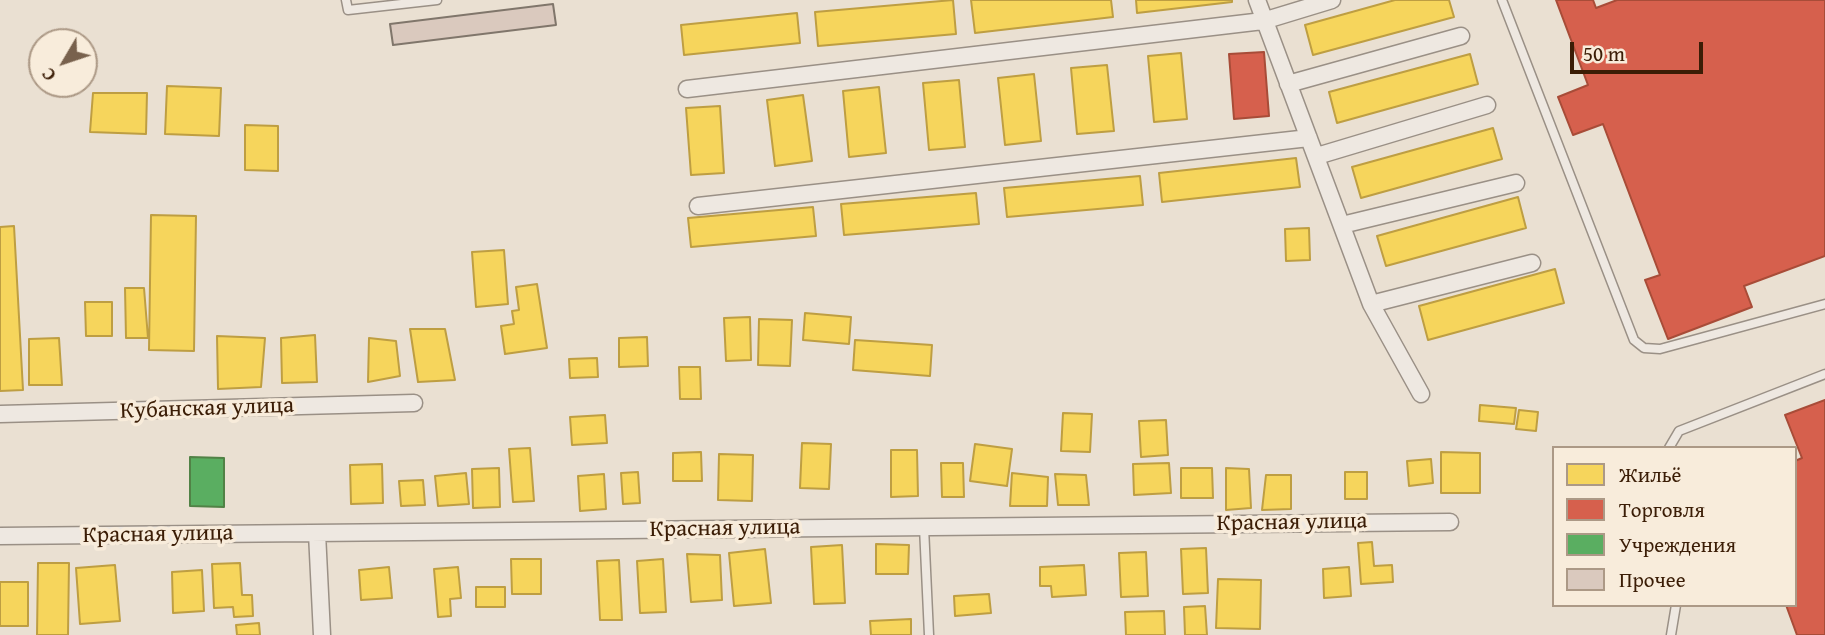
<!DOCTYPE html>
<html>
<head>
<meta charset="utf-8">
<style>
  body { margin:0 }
  #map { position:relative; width:1825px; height:635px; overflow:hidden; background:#eae0d2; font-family:"Gentium Book Plus",serif }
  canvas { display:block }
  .legend { position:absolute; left:1552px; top:446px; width:245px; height:161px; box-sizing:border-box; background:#f8ecdb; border:2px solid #ac9986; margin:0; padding:9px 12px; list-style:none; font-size:21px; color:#3b1d06 }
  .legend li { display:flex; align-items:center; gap:14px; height:35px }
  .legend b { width:35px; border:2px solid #ac9986 }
  .north { position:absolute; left:28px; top:28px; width:70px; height:70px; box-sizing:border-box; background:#f8ecdb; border:2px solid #ac9986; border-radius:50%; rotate:231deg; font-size:19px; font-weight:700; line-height:28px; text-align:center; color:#3b1d06 }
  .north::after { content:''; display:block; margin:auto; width:24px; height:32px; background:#78614d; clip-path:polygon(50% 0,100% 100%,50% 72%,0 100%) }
  .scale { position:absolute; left:1570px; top:42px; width:133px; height:32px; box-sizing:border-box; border:4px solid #3b1d06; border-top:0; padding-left:9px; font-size:21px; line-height:24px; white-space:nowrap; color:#3b1d06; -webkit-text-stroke:5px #f8ecdb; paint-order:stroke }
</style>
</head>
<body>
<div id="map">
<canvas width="1825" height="635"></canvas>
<ul class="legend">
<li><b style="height:19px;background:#f6d55c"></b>Жильё</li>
<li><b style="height:19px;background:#d6604d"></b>Торговля</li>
<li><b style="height:19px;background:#5aae61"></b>Учреждения</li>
<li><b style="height:19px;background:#dac9be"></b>Прочее</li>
</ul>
<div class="north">С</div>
<div class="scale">50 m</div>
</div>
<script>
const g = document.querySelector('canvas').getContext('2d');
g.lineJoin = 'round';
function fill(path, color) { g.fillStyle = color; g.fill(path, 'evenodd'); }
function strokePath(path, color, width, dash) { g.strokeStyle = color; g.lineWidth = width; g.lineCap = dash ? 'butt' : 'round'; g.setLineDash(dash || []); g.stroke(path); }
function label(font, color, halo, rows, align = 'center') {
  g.font = font + ' "Gentium Book Plus",serif'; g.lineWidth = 7; g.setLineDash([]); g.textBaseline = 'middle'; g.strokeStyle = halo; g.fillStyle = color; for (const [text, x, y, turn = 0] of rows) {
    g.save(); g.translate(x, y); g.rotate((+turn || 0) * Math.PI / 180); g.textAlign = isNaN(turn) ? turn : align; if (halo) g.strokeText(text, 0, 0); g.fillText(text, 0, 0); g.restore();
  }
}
const homes = new Path2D(`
  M953 0 956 34 818 46 815 12Z
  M971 0H1111L1113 17 975 33Z
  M1136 0H1232V2L1137 13Z
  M1395 0H1449L1454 17 1313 55 1305 25Z
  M797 13 800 43 684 55 681 25Z
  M1181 53 1187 119 1154 122 1148 56Z
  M1470 54 1478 84 1337 123 1329 92Z
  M1107 65 1114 131 1077 134 1071 68Z
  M1034 74 1041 141 1005 145 998 78Z
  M959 80 965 147 929 150 923 83Z
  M167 86 221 88 219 136 165 134Z
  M879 87 886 153 849 157 843 91Z
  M93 93H147L146 134 90 132Z
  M803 95 812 161 775 166 767 100Z
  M720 106 724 173 691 175 686 108Z
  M245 125 278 126V171L245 170Z
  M1493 128 1502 159 1361 198 1352 167Z
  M1296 158 1300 187 1162 202 1159 173Z
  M1140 176 1143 205 1007 217 1004 188Z
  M976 193 979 224 844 235 841 204Z
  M1518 197 1526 228 1386 266 1377 236Z
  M813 207 816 236 691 247 688 218Z
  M151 215 196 216 194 351 149 350Z
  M14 226 23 390 0 391V227Z
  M1309 228 1310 260 1286 261 1285 229Z
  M504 250 508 304 476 307 472 252Z
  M1555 269 1564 303 1428 340 1419 306Z
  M537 284 547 348 505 354 501 326 514 324 512 311 519 310 516 287Z
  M125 288H144L148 338H126Z
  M85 302H112V336H86Z
  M805 313 851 317 849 344 803 340Z
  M750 317 751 360 726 361 724 318Z
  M759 319 792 320 790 366 758 365Z
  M410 329H445L455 380 418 382Z
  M315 335 317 382 282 383 281 338Z
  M217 336 265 338 261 387 218 389Z
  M647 337 648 366 619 367V338Z
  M59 338 62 385H29V339Z
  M369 338 396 341 400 376 368 382Z
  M855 340 932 345 930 376 853 370Z
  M597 358 598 377 570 378 569 359Z
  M679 367H700L701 399H680Z
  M1480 405 1516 408 1514 424 1479 421Z
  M1519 410 1538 412 1536 431 1516 429Z
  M1063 413 1092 414 1090 452 1061 451Z
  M605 415 607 443 572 445 570 417Z
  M1166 420 1168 455 1141 457 1139 421Z
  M802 443 831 444 829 489 800 488Z
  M975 444 1012 449 1007 486 970 481Z
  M530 448 534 501 513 502 509 449Z
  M891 450H917L918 496 891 497Z
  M701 452 702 481H673V453Z
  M1441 452 1480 453V493H1441Z
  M719 454 753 455 752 501 718 500Z
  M1431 459 1433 483 1409 486 1407 461Z
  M941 463H963L964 497H942Z
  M1169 463 1171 493 1134 495 1133 464Z
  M382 464 383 503 351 504 350 465Z
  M499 468 500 507 473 508 472 469Z
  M1181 468H1212L1213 498H1181Z
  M1226 468 1249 469 1251 508 1226 510Z
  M638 472 640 503 623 504 621 473Z
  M1345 472H1367V499H1345Z
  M466 473 469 504 438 506 435 476Z
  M1012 473 1048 477 1047 506H1010Z
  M604 474 606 509 580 511 578 476Z
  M1055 474 1086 475 1089 505H1058Z
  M1266 475H1291V509L1262 510Z
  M423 480 425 505 401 506 399 481Z
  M1372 542 1374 566 1392 565 1393 582 1361 584 1358 543Z
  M876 544 909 545 908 574H876Z
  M842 545 845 603 814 604 811 547Z
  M1206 548 1208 593 1183 594 1181 549Z
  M765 549 771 603 734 606 729 553Z
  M1146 552 1148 596 1121 597 1119 553Z
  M687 554 720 555 722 600 691 602Z
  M511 559H541V594H512Z
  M663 559 666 612 640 613 637 561Z
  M619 560 622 620H600L597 561Z
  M38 563H69L68 635H37Z
  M240 563 242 595H252L253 616 234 617 233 607 214 608 212 564Z
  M115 565 120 621 80 624 76 568Z
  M1084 565 1086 595 1052 597 1051 586H1040V567Z
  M389 567 392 598 361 600 359 570Z
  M458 567 461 598 450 599 451 616 438 617 434 569Z
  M1349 567 1351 596 1324 598 1323 569Z
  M202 570 204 611 173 613 172 572Z
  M1218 579 1261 580 1260 629 1216 628Z
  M0 582H28V626H0Z
  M476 587H505V607H476Z
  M989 594 991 613 955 616 954 596Z
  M1205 606 1207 635H1185L1184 607Z
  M1164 611 1165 635H1126L1125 612Z
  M911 619V635H871L870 621Z
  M259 623 260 635H237L236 625Z`);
const shops = new Path2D(`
  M1556 0H1593L1596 8 1617 0H1825V256L1744 286 1752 307 1668 339 1645 280 1660 275 1603 124 1573 135 1558 97 1588 85Z
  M1264 52 1269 116 1234 119 1229 54Z
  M1825 400V635H1797L1786 605H1795V461L1802 458 1785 415Z`);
const public = new Path2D(`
  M190 457 224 458V507L190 506Z`);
const building = new Path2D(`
  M553 4 556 25 393 45 390 24Z`);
const lane = new Path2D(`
  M346 0 348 10 437 0
  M1502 0 1634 340 1644 348 1660 349 1825 304
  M1669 448 1679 431 1825 374
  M924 527 929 635
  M1671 635 1676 605`);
const street = new Path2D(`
  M1257 0 1371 304 1421 394
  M1288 84 1461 36
  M687 89 1263 21 1332 0
  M1317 156 1487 105
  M698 206 1309 138
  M1342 225 1516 183
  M1371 304 1532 263
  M0 414 414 403
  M317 533 322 635
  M0 536 1450 522`);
const streetNames = [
  ["Кубанская улица",207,409,-2],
  ["Красная улица",1292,523,-1],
  ["Красная улица",725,529,-1],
  ["Красная улица",158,535,-1]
];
fill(homes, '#f6d55c');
strokePath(homes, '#be9e42', 2);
fill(shops, '#d6604d');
strokePath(shops, '#a84c38', 2);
fill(public, '#5aae61');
strokePath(public, '#518246', 2);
fill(building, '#dac9be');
strokePath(building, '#80766b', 2);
strokePath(lane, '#9a9086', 11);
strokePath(street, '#9a9086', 19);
strokePath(lane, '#eee8e1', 8);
strokePath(street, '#eee8e1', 16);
label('23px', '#3b1d06', '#f8ecdb', streetNames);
</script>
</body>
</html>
